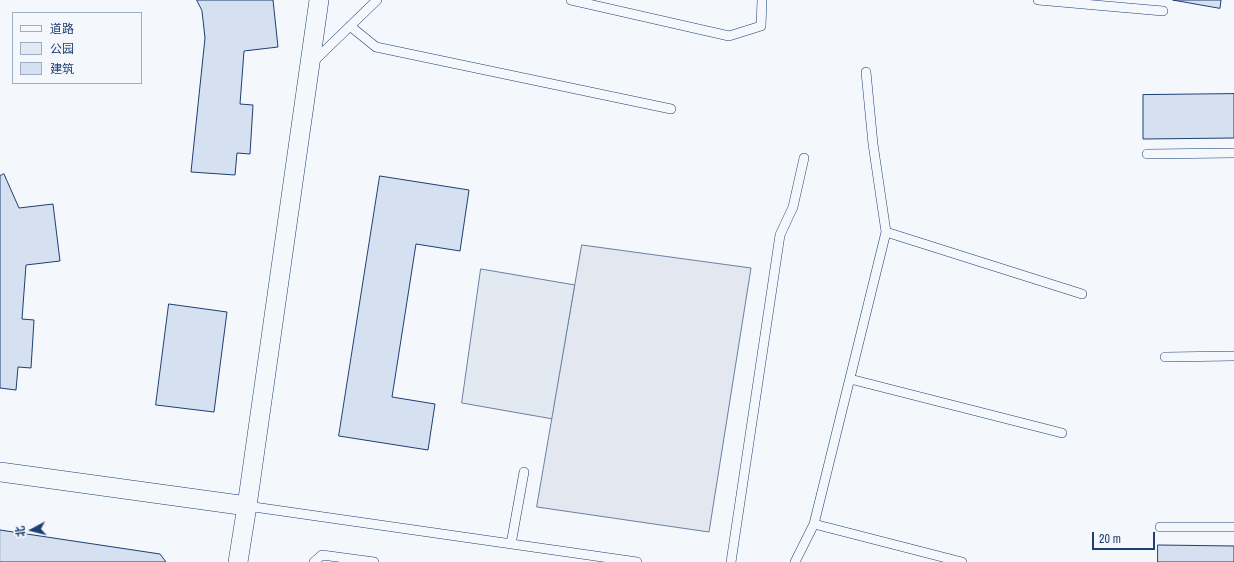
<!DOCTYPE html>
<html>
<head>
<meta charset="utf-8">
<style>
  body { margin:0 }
  #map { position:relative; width:1234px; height:562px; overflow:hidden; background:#f4f7fb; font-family:"Archivo Narrow","Noto Sans SC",sans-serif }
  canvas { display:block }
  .legend { position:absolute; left:12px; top:12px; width:130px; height:72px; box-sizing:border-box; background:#f4f7fb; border:1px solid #9eadc5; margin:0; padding:5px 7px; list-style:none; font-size:12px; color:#1d3f73 }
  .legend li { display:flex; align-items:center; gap:8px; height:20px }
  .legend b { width:20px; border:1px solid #9eadc5 }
  .north { position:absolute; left:12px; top:510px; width:40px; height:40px; -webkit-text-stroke:3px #f4f7fb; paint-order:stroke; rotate:263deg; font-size:11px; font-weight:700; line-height:16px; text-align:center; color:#1d3f73 }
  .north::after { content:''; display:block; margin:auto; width:14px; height:18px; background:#1d3f73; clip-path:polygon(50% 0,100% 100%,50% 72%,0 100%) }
  .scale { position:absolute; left:1092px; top:532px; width:63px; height:18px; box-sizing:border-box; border:2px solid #1d3f73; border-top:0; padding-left:5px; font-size:12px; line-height:14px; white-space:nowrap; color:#1d3f73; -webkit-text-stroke:3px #f4f7fb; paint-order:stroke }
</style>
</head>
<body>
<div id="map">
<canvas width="1234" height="562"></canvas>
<ul class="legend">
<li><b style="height:5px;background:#f4f7fb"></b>道路</li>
<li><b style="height:11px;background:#e3e9f0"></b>公园</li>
<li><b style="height:11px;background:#d5e0f0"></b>建筑</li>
</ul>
<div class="north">北</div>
<div class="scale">20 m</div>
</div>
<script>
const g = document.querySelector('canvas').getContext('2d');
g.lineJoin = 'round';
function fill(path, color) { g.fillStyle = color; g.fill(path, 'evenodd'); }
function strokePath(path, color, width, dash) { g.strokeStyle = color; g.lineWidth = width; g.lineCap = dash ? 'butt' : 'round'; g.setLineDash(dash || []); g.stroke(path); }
const green = new Path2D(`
  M481 269 575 285 553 419 462 403Z`);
const parking = new Path2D(`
  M582 245 751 268 709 532 537 507Z`);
const building = new Path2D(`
  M197 0H273L278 47 244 51 240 104 253 105 250 154 237 153 235 175 191 172 205 38 202 11Z
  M1173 0H1221L1220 8Z
  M1234 94V138L1143 139V95Z
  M4 174 19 208 53 204 60 261 26 265 22 319 34 320 31 368 18 367 16 390 0 388V176Z
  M380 176 469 190 460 251 416 244 392 397 435 404 428 450 339 436Z
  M169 304 227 312 214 412 156 405Z
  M0 530 160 554 166 562H0Z
  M1158 545 1234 546V562H1158Z`);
const service = new Path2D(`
  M571 0 729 36 761 26 762 0
  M1038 0 1163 11
  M350 26 376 47 671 109
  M312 63 377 0
  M1147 154 1234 153
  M886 232 1082 294
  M1165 357 1234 356
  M850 379 1062 433
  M247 506 637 562
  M814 524 962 562
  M1160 527H1234
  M511 544 524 472
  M314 562 322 555 374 562
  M731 562 780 235 793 207 804 158
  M795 562 814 524 886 232 873 144 866 72`);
const minor = new Path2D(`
  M0 472 247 506
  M238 562 247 506 319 0`);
fill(green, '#e3e9f0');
strokePath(green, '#687fa3', 1);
fill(parking, '#e3e8f0');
strokePath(parking, '#687fa3', 1);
fill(building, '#d5e0f0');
strokePath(building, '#1d3f73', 1);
strokePath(service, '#1d3f73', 10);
strokePath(minor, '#1d3f73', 20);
strokePath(service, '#f4f7fb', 9);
strokePath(minor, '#f4f7fb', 19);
</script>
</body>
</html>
